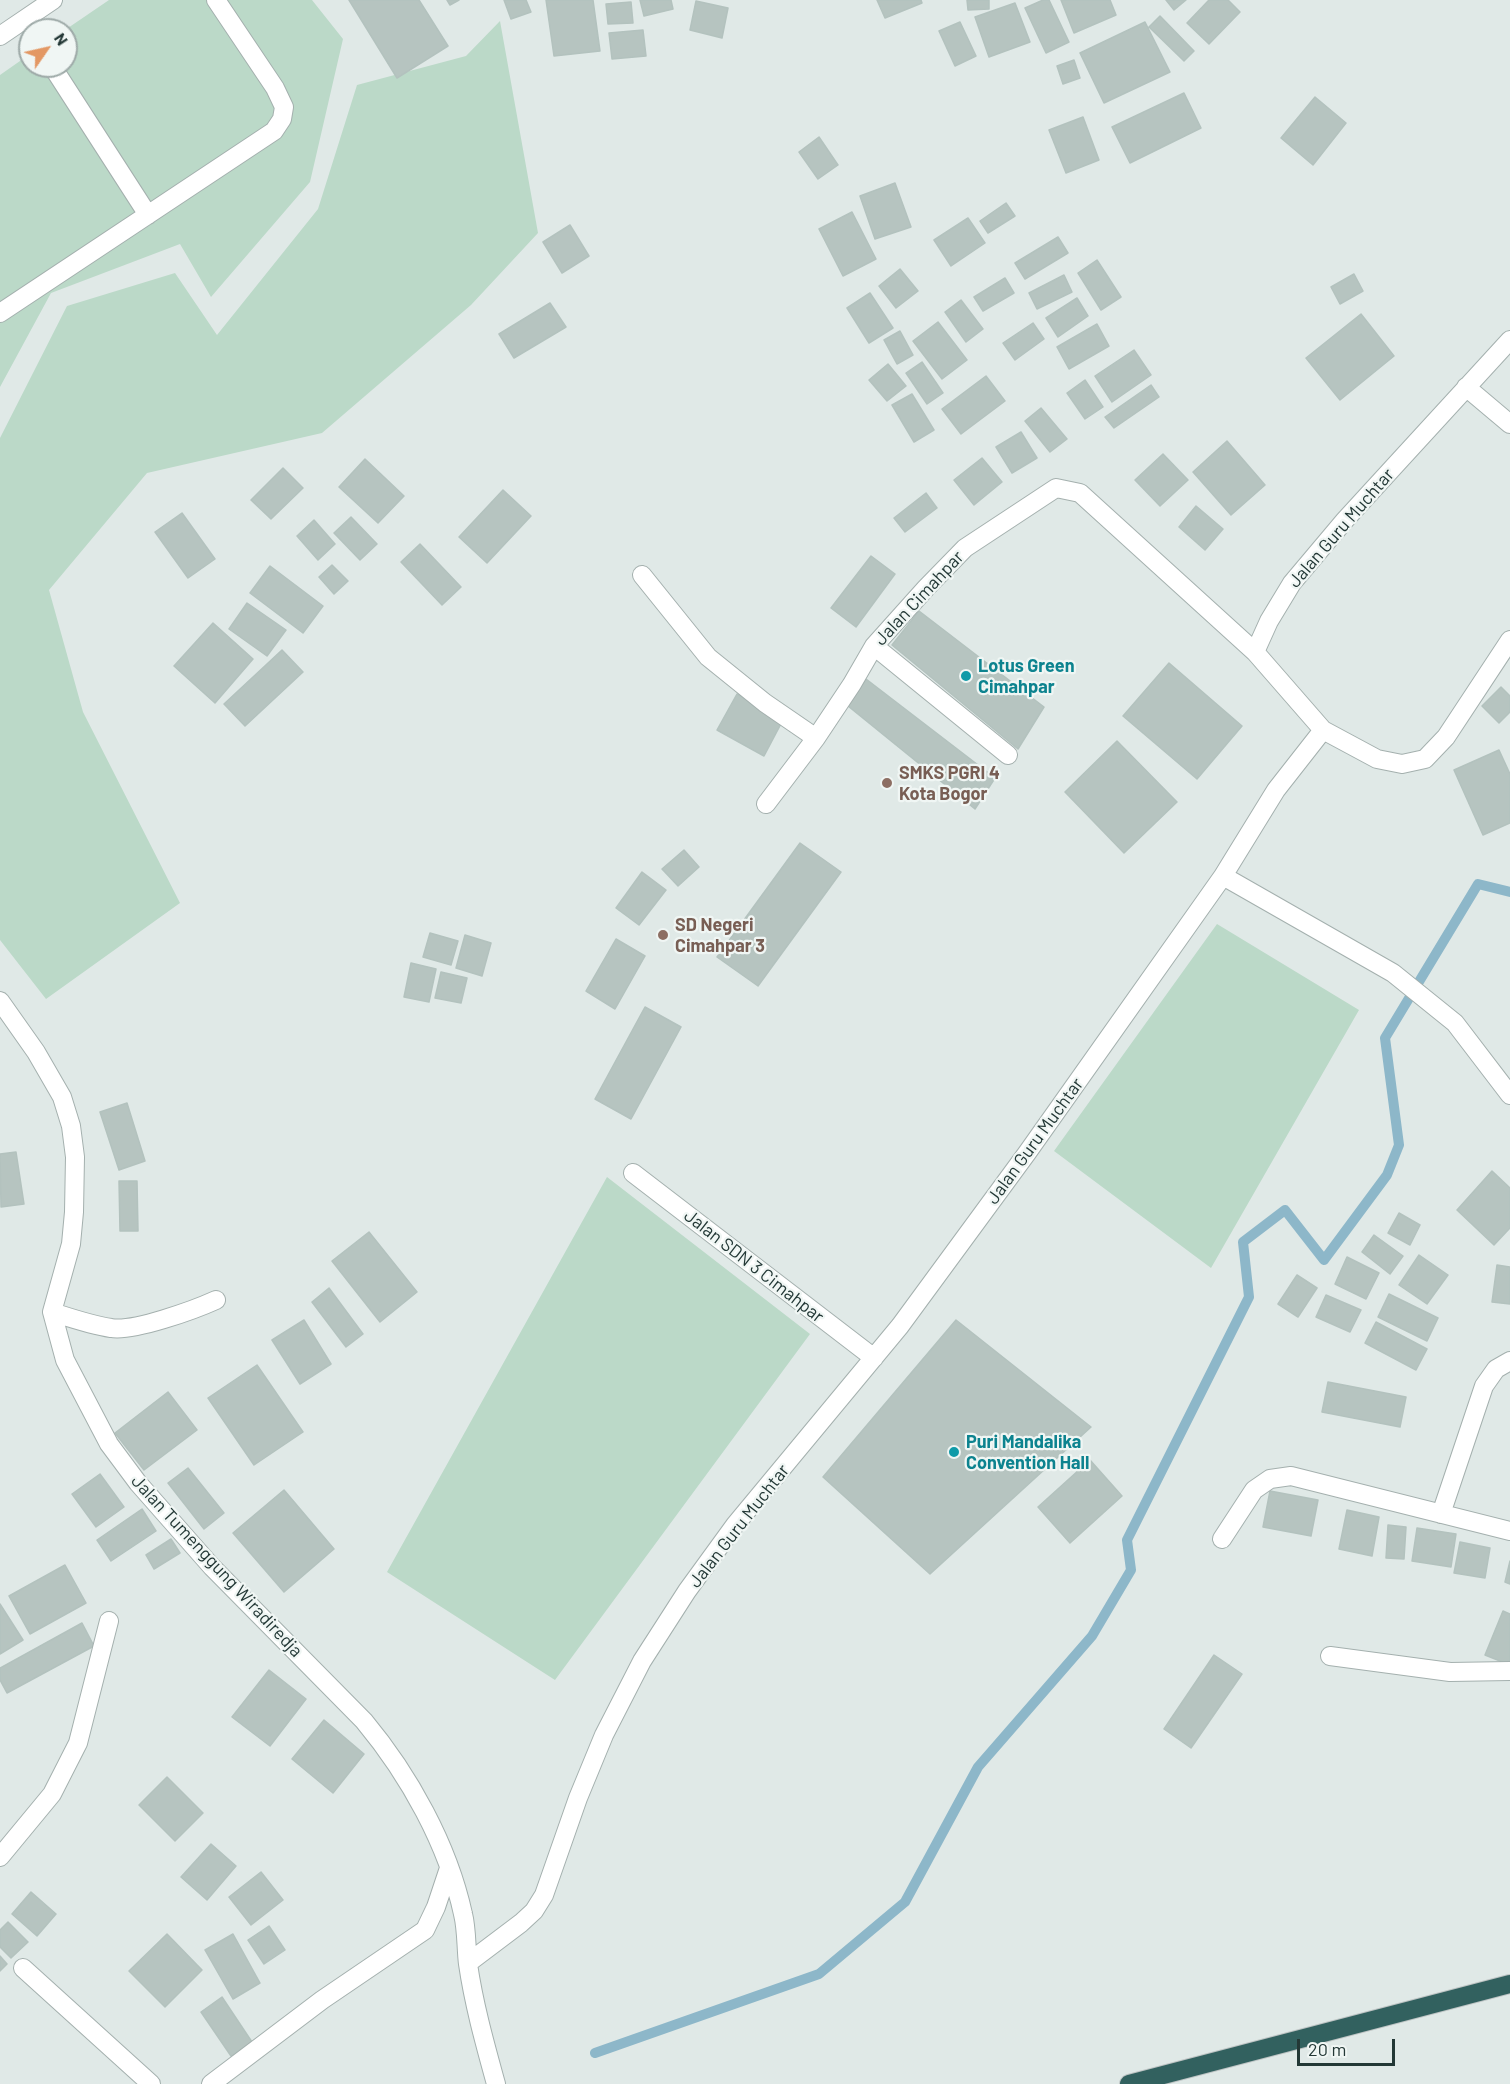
<!DOCTYPE html>
<html>
<head>
<meta charset="utf-8">
<style>
  body { margin:0 }
  #map { position:relative; width:1510px; height:2084px; overflow:hidden; background:#e0e9e7; font-family:Barlow,sans-serif }
  canvas { display:block }
  .north { position:absolute; left:18px; top:18px; width:60px; height:60px; box-sizing:border-box; background:#f0f6f4; border:2px solid #9eaaa8; border-radius:50%; rotate:56deg; font-size:16px; font-weight:700; line-height:24px; text-align:center; color:#233836 }
  .north::after { content:''; display:block; margin:auto; width:21px; height:27px; background:#e39864; clip-path:polygon(50% 0,100% 100%,50% 72%,0 100%) }
  .scale { position:absolute; left:1297px; top:2039px; width:98px; height:27px; box-sizing:border-box; border:3px solid #233836; border-top:0; padding-left:8px; font-size:18px; line-height:21px; white-space:nowrap; color:#233836; -webkit-text-stroke:4px #f0f6f4; paint-order:stroke }
</style>
</head>
<body>
<div id="map">
<canvas width="1510" height="2084"></canvas>
<div class="north">N</div>
<div class="scale">20 m</div>
</div>
<script>
const g = document.querySelector('canvas').getContext('2d');
g.lineJoin = 'round';
function fill(path, color) { g.fillStyle = color; g.fill(path, 'evenodd'); }
function strokePath(path, color, width, dash) { g.strokeStyle = color; g.lineWidth = width; g.lineCap = dash ? 'butt' : 'round'; g.setLineDash(dash || []); g.stroke(path); }
function label(font, color, halo, rows, align = 'center') {
  g.font = font + ' Barlow,sans-serif'; g.lineWidth = 4.5; g.setLineDash([]); g.textBaseline = 'middle'; g.strokeStyle = halo; g.fillStyle = color; for (const [text, x, y, turn = 0] of rows) {
    g.save(); g.translate(x, y); g.rotate((+turn || 0) * Math.PI / 180); g.textAlign = isNaN(turn) ? turn : align; if (halo) g.strokeText(text, 0, 0); g.fillText(text, 0, 0); g.restore();
  }
}
const green = new Path2D(`
  M109 0H312L343 39 310 182 211 297 180 244 51 293 0 387V75L30 54V66H66L65 30Z
  M500 21 538 233 471 305 322 433 147 473 49 590 83 712 180 903 46 999 0 940V438L67 306 175 273 217 335 318 209 357 85 466 56Z
  M1217 924 1359 1010 1211 1268 1054 1151Z
  M607 1177 810 1334 555 1680 387 1572Z`);
const stream = new Path2D(`
  M595 2053 819 1974 905 1902 978 1767 1092 1636 1131 1570 1127 1540 1249 1297 1243 1242 1285 1210 1324 1260 1387 1175 1399 1145 1385 1038 1478 884 1510 892`);
const building = new Path2D(`
  M349 0H419L448 46 397 78Z
  M447 0H459L450 5Z
  M504 0H526L531 12 511 19Z
  M546 0H593L600 51 554 56Z
  M640 0H671L673 9 644 16Z
  M877 0H921L922 3 885 18Z
  M967 0H989V9L968 10Z
  M1043 0H1049L1069 42 1046 53 1025 8Z
  M1061 0H1110L1116 15 1074 33Z
  M1166 0H1186L1174 10Z
  M1209 0H1228L1240 12 1209 44 1187 23Z
  M696 1 728 8 722 38 690 30Z
  M631 2 633 23 608 24 606 4Z
  M1015 3 1030 42 989 57 975 17Z
  M1160 16 1194 51 1184 61 1149 27Z
  M960 22 976 56 955 66 939 31Z
  M1145 22 1170 72 1104 103 1080 53Z
  M643 30 646 56 612 59 609 33Z
  M1074 60 1080 78 1063 84 1057 66Z
  M1184 93 1201 128 1130 163 1112 127Z
  M1315 97 1346 123 1313 165 1281 138Z
  M1083 117 1099 160 1066 173 1049 130Z
  M819 137 838 165 818 179 799 152Z
  M895 183 911 227 875 239 860 196Z
  M1006 203 1015 216 988 233 980 221Z
  M852 212 876 259 843 276 819 229Z
  M968 218 985 243 951 266 934 240Z
  M570 225 589 256 562 273 543 242Z
  M1058 237 1068 253 1025 279 1015 263Z
  M1097 260 1121 297 1101 310 1078 273Z
  M900 269 918 291 896 308 879 286Z
  M1354 274 1363 291 1340 304 1331 287Z
  M1064 275 1072 292 1037 309 1029 293Z
  M1005 278 1014 293 983 311 974 297Z
  M870 293 893 328 869 343 847 308Z
  M1077 298 1088 316 1058 337 1046 318Z
  M961 300 983 329 966 342 945 312Z
  M550 303 566 327 514 358 499 334Z
  M1361 314 1394 356 1340 400 1306 358Z
  M938 322 967 360 942 379 913 341Z
  M1033 323 1044 339 1015 360 1003 343Z
  M1097 324 1109 346 1069 369 1057 347Z
  M900 331 913 355 897 364 884 340Z
  M1134 350 1151 375 1112 402 1095 376Z
  M922 362 943 393 927 404 906 373Z
  M888 364 906 386 887 401 869 380Z
  M986 376 1005 401 961 434 942 409Z
  M1085 380 1103 407 1085 419 1067 393Z
  M1151 385 1159 397 1114 428 1105 417Z
  M912 394 934 430 914 442 892 405Z
  M1041 408 1067 439 1050 452 1025 421Z
  M1021 432 1037 458 1012 473 996 447Z
  M1227 441 1265 485 1231 515 1193 472Z
  M1163 454 1188 480 1160 506 1135 480Z
  M982 458 1002 482 974 505 954 480Z
  M365 459 404 496 378 523 339 487Z
  M283 468 303 488 271 519 251 500Z
  M503 490 531 516 487 563 459 537Z
  M926 493 937 508 905 532 894 518Z
  M1196 506 1223 529 1205 550 1179 527Z
  M182 513 215 559 188 578 155 532Z
  M351 517 377 544 360 560 334 533Z
  M314 520 335 544 318 560 297 536Z
  M420 544 461 587 442 605 401 562Z
  M871 556 895 574 856 627 831 608Z
  M332 565 348 581 334 594 319 577Z
  M270 566 323 606 303 633 250 593Z
  M247 603 286 630 267 656 229 629Z
  M919 611 1044 707 1018 749 892 645Z
  M213 623 253 659 215 703 174 666Z
  M282 650 303 672 245 726 224 704Z
  M1169 663 1242 726 1197 779 1123 716Z
  M866 679 995 778 975 809 848 706Z
  M1501 687 1510 696V712L1499 723 1482 706Z
  M737 694 783 720 764 756 717 730Z
  M1117 741 1177 802 1124 853 1065 792Z
  M1499 750 1510 774V823L1483 835 1454 770Z
  M800 843 841 872 758 986 717 957Z
  M684 850 699 867 678 886 662 869Z
  M642 872 666 890 639 925 616 908Z
  M430 933 458 941 451 965 423 957Z
  M465 935 491 943 482 976 456 968Z
  M616 939 645 956 615 1009 586 991Z
  M411 963 436 969 429 1002 404 997Z
  M441 972 467 978 461 1003 435 998Z
  M645 1007 681 1027 631 1119 595 1099Z
  M127 1103 145 1161 119 1170 100 1112Z
  M16 1152 24 1204 1 1207 0 1154Z
  M1492 1171 1510 1188V1228L1494 1245 1457 1210Z
  M119 1181H137L138 1231H120Z
  M1399 1213 1420 1225 1410 1245 1388 1233Z
  M369 1232 417 1292 380 1322 332 1261Z
  M1374 1235 1403 1256 1390 1274 1362 1252Z
  M1419 1255 1448 1275 1427 1304 1399 1285Z
  M1347 1257 1379 1273 1366 1299 1335 1284Z
  M1497 1265 1510 1267V1304L1492 1302Z
  M1297 1275 1317 1288 1298 1317 1278 1304Z
  M329 1288 363 1334 346 1347 312 1302Z
  M1389 1294 1438 1318 1427 1341 1378 1317Z
  M1326 1295 1361 1310 1350 1332 1316 1317Z
  M304 1320 331 1364 300 1384 272 1340Z
  M956 1320 1091 1427 930 1574 823 1477Z
  M1376 1322 1427 1349 1416 1370 1365 1343Z
  M257 1365 303 1432 254 1465 208 1398Z
  M1328 1382 1406 1397 1400 1427 1322 1412Z
  M168 1392 197 1430 144 1470 115 1433Z
  M1090 1460 1122 1496 1070 1543 1038 1507Z
  M188 1468 224 1513 204 1529 168 1483Z
  M100 1474 124 1507 96 1527 72 1494Z
  M284 1490 334 1549 284 1592 233 1533Z
  M1270 1491 1318 1500 1311 1536 1263 1527Z
  M142 1509 156 1531 111 1561 97 1540Z
  M1347 1510 1379 1517 1372 1556 1339 1549Z
  M1388 1525 1406 1527 1404 1559 1386 1558Z
  M1417 1528 1456 1534 1451 1567 1412 1561Z
  M171 1539 180 1553 154 1569 146 1555Z
  M1460 1542 1490 1548 1485 1578 1454 1573Z
  M1510 1561V1584L1505 1582Z
  M65 1565 86 1603 30 1634 9 1596Z
  M0 1604 23 1640 0 1654Z
  M1503 1611 1510 1614V1665L1485 1655Z
  M82 1623 94 1646 7 1693 0 1680V1668Z
  M1214 1655 1242 1674 1191 1748 1164 1729Z
  M269 1670 306 1699 270 1746 232 1717Z
  M324 1720 364 1754 333 1793 292 1759Z
  M167 1777 203 1813 175 1841 139 1805Z
  M211 1844 236 1866 207 1900 181 1877Z
  M261 1872 283 1900 251 1925 229 1897Z
  M31 1892 56 1914 37 1936 12 1914Z
  M8 1922 28 1942 11 1958 0 1947V1930Z
  M269 1926 285 1950 264 1964 248 1940Z
  M167 1934 202 1970 165 2007 129 1971Z
  M233 1934 260 1983 233 1999 205 1950Z
  M0 1956 7 1964 0 1971Z
  M222 1997 252 2042 231 2056 201 2012Z`);
const minor = new Path2D(`
  M0 36 53 0
  M52 66 148 215
  M0 313 274 131 282 119 284 107 275 88 216 0
  M1510 340 1345 520 1292 583 1269 621 1255 652 1323 730 1377 759 1402 764 1425 759 1446 737 1510 640
  M1466 387 1510 424
  M642 575 708 657 765 703 816 738
  M874 646 1008 755
  M766 804 816 738 852 684 874 646 926 588 965 548 1056 488 1080 493 1255 652
  M1223 876 1393 973 1455 1023 1510 1095
  M0 1001 36 1052 62 1097 71 1126 75 1157 74 1212 71 1244 52 1312 65 1360 109 1444 138 1483 212 1567 364 1721C409 1775 448 1845 463 1914 467 1930 466 1948 468 1964 474 2005 485 2044 496 2084
  M633 1173 874 1358
  M52 1312C71 1318 91 1325 111 1328 133 1332 194 1310 216 1300
  M1441 1514 1484 1386 1496 1369 1510 1361
  M1222 1539 1254 1490 1270 1479 1291 1476 1510 1531
  M1330 1656 1450 1672 1510 1671
  M0 1857 52 1794 78 1743 109 1621
  M468 1963 521 1923 534 1911 544 1895 578 1798 604 1735 642 1661 687 1591 735 1525 900 1326 1027 1153 1223 876 1276 790 1323 730
  M23 1968 151 2084
  M211 2084 322 2000 425 1930 436 1907 449 1868`);
const highway = new Path2D(`
  M1129 2084 1510 1984`);
const markers = [
  [966,676,6,"#0f9aa8"],
  [887,783,6,"#8d6e63"],
  [663,935,6,"#8d6e63"],
  [954,1452,6,"#0f9aa8"]
];
const streetNames = [
  ["Jalan Guru Muchtar",1341,528,-49],
  ["Jalan Cimahpar",919,598,-47],
  ["Jalan Guru Muchtar",1035,1141,-54],
  ["Jalan SDN 3 Cimahpar",754,1266,38],
  ["Jalan Guru Muchtar",739,1526,-52],
  ["Jalan Tumenggung Wiradiredja",217,1566,47]
];
const cultureNames = [
  ["Lotus Green",978,666],
  ["Cimahpar",978,687],
  ["Puri Mandalika",966,1442],
  ["Convention Hall",966,1463]
];
const educationNames = [
  ["SMKS PGRI 4",899,773],
  ["Kota Bogor",899,794],
  ["SD Negeri",675,925],
  ["Cimahpar 3",675,946]
];
fill(green, '#bbd9c8');
strokePath(stream, '#8db7c9', 10);
fill(building, '#b6c4c0');
strokePath(building, '#b3c2be', 1.5);
strokePath(minor, '#a4b0ae', 20);
strokePath(highway, '#bdc3c3', 20);
strokePath(minor, '#fff', 18);
strokePath(highway, '#32615f', 18);
for (const [x, y, r, color] of markers) { const dot = new Path2D(); dot.arc(x, y, r, 0, 2 * Math.PI); g.fillStyle = color; g.fill(dot); strokePath(dot, '#f0f6f4', 2); }
label('18px', '#233836', '#f0f6f4', streetNames);
label('bold 18px', '#0d838f', '#f0f6f4', cultureNames, 'left');
label('bold 18px', '#785e54', '#f0f6f4', educationNames, 'left');
</script>
</body>
</html>
